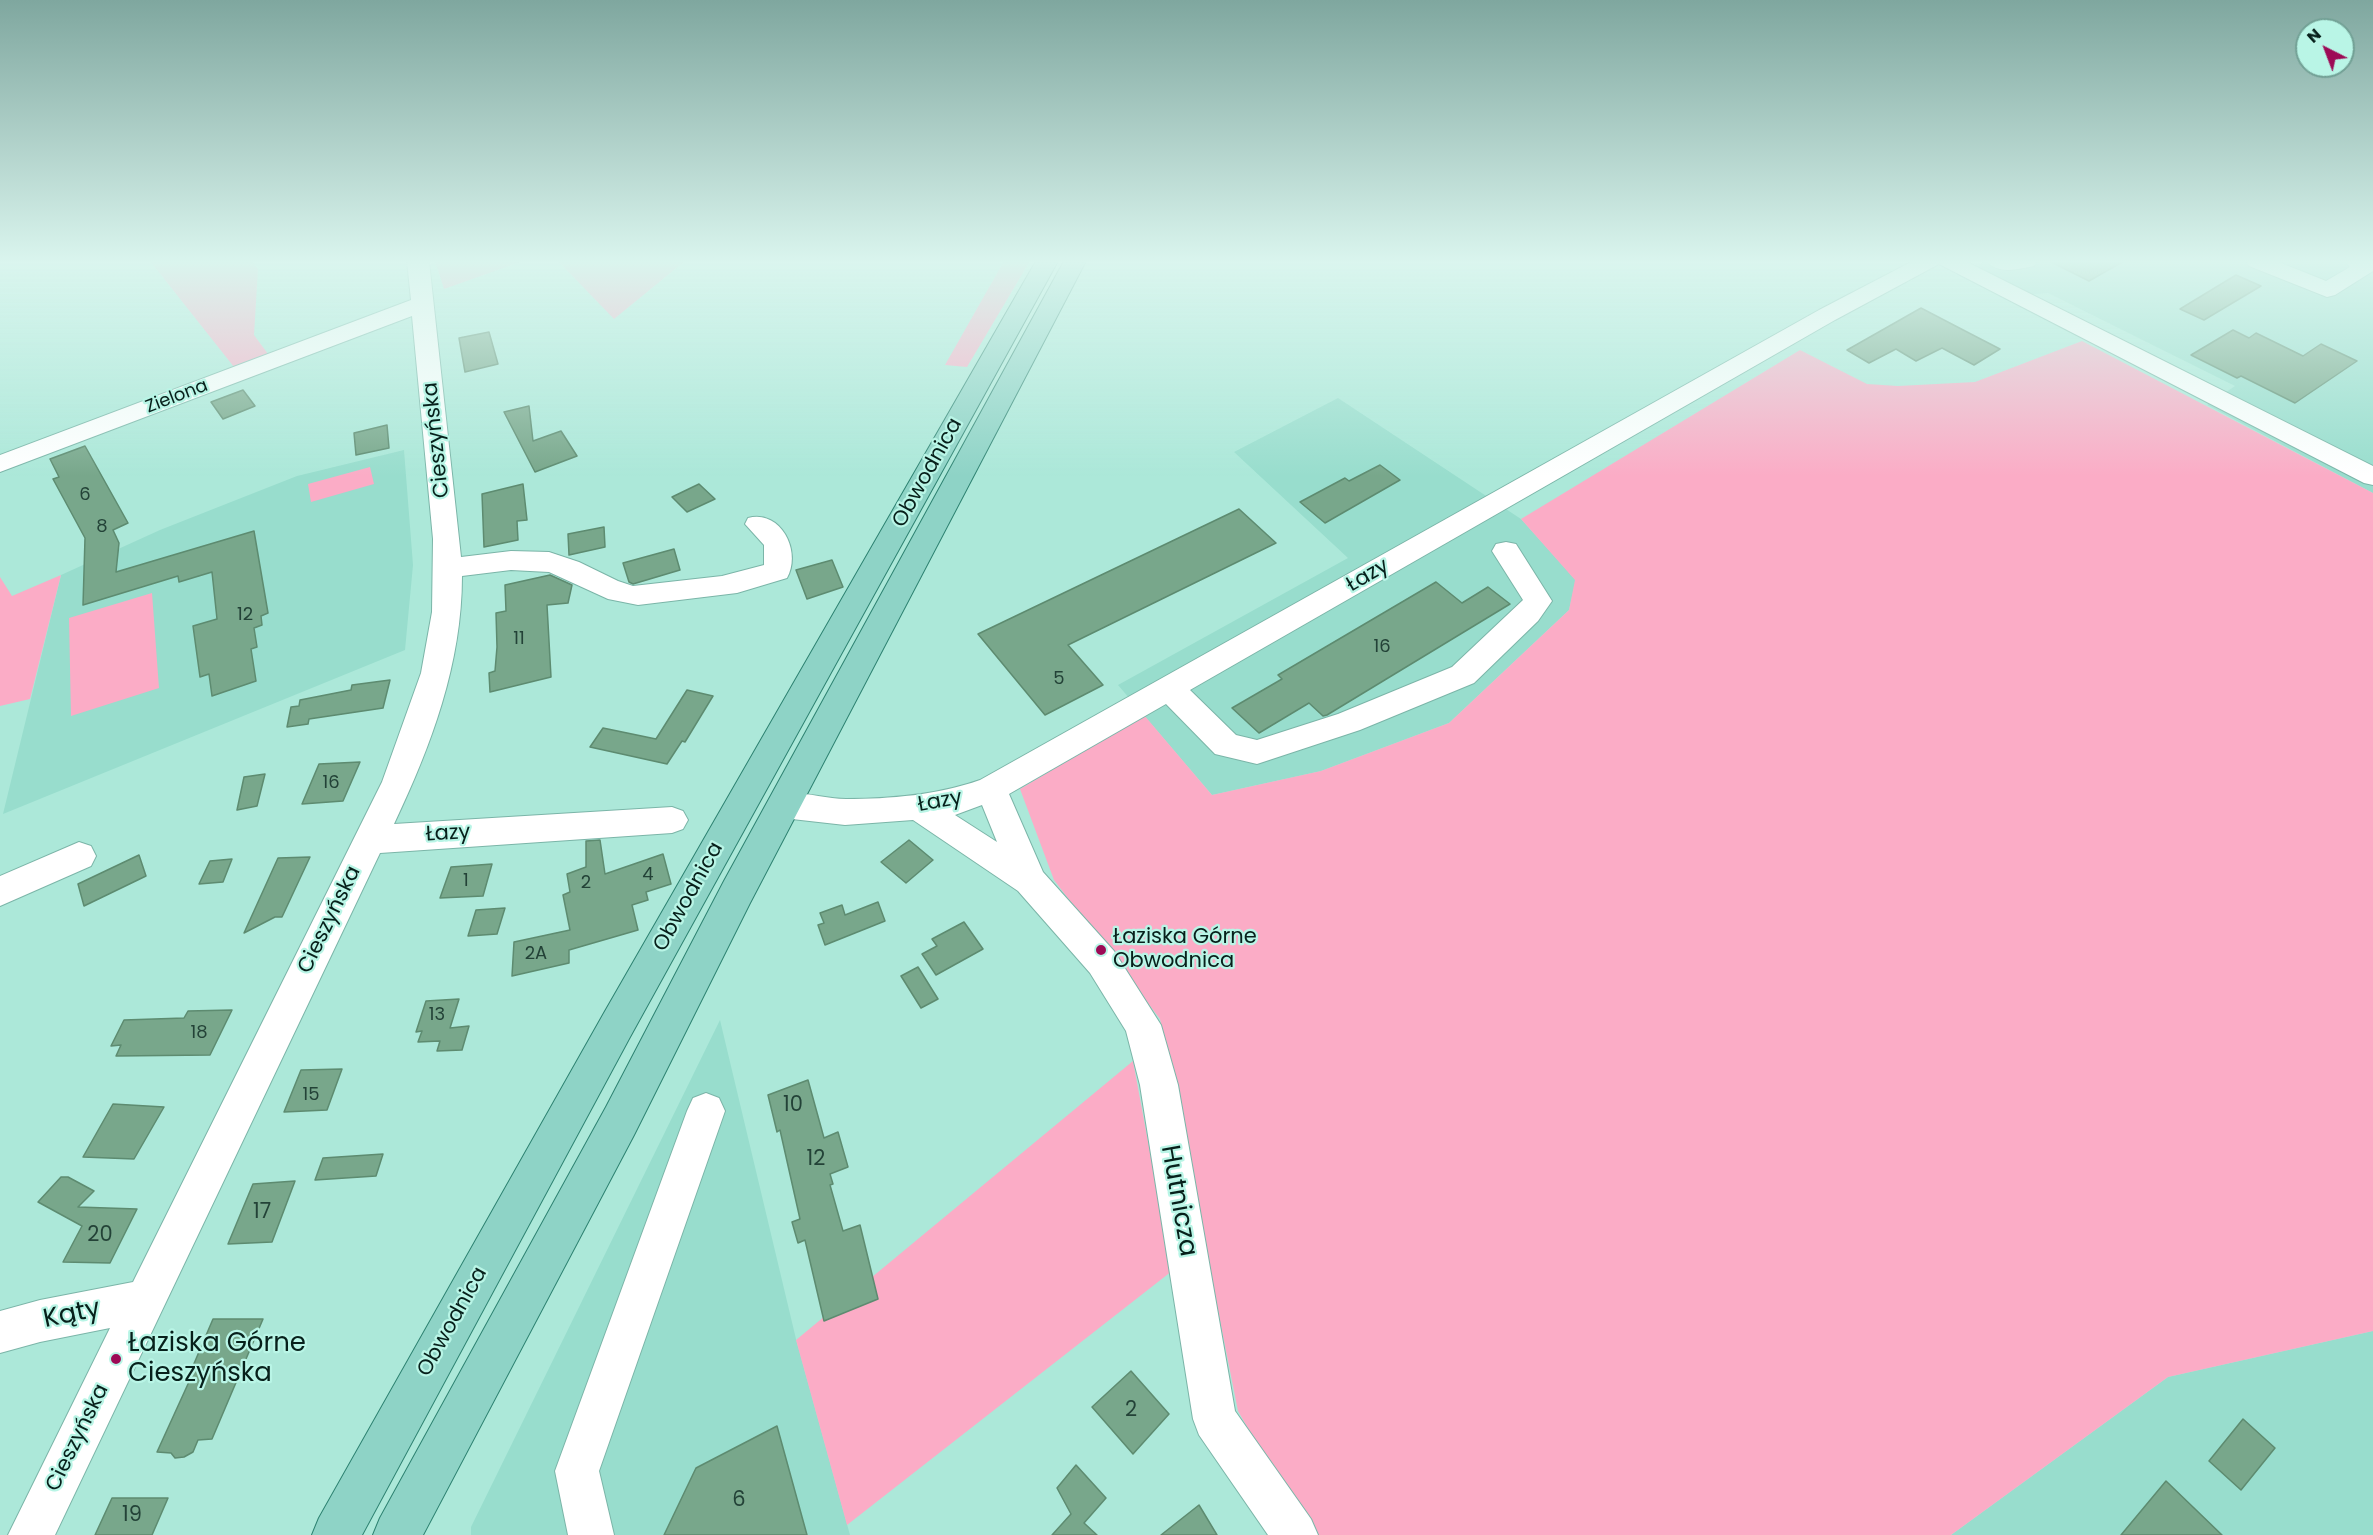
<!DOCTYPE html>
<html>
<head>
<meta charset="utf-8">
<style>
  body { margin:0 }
  #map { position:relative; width:2373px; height:1535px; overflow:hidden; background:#ace8d9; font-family:Poppins,sans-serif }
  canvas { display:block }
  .north { position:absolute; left:2295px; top:18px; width:60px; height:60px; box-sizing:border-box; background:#b9f5e6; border:2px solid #72a095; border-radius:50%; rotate:318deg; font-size:16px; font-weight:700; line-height:24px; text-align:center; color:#07201b }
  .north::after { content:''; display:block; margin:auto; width:21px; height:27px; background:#9d0a56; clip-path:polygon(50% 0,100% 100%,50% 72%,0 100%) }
</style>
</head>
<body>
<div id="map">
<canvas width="2373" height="1535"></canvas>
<div class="north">N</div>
</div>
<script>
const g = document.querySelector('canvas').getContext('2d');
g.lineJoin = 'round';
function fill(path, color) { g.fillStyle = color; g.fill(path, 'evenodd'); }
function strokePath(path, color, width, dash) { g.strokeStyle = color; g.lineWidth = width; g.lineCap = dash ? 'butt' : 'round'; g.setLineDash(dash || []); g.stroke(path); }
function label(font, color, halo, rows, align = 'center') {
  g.font = font + ' Poppins,sans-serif'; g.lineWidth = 4.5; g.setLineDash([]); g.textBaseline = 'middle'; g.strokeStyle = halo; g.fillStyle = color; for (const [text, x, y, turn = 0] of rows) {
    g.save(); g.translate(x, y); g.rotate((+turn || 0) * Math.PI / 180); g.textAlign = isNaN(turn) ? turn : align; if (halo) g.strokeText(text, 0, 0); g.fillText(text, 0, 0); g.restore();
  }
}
const built = new Path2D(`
  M1984 261 2373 262V493L2207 405 2235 386 2048 293 2023 295 1973 270Z
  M1338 398 1521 519 1576 580 1569 610 1449 723 1321 771 1212 795 1118 685 1348 558 1234 452Z
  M404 450 413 565 405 650 3 814 61 575 160 530 297 476Z
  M720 1020 796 1339 850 1535H471V1527Z
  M2373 1331V1535H1951L2168 1377Z`);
const green = new Path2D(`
  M150 261H252L258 269 254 335 271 358 234 367Z
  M435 261H523L444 289Z
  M558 261H685L614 319Z
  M1004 261H1030L967 367 945 365Z
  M2082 341 2373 493V1331L2168 1377 1951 1535H1309L1238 1411 1160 1019 1054 880 1020 789 1144 715 1212 795 1321 771 1449 723 1569 610 1575 580 1521 519 1800 350 1867 384 1898 386 1975 382Z
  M370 467 374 484 311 502 308 484Z
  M61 575 30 699 0 706V577L12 596Z
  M152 593 159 688 71 716 69 618Z
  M1133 1061 1172 1271 847 1525 796 1340Z`);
const building = new Path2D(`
  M2049 261H2124L2089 281Z
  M2236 275 2261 286 2204 320 2180 309Z
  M1921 308 1969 333 2000 349 1974 365 1942 348 1916 361 1896 349 1869 363 1847 350Z
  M2233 330 2249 338 2256 333 2303 356 2321 344 2357 361 2295 403 2241 376 2237 378 2191 355Z
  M489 332 498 364 465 372 459 338Z
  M243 390 255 406 223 419 211 402Z
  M529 406 533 441 561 431 577 456 535 472 504 412Z
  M387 425 389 448 356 455 354 433Z
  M85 446 128 523 113 530 119 543 116 572 254 531 268 613 261 616 262 625 254 628 257 647 251 649 256 681 212 696 209 674 200 677 193 626 217 619 212 572 179 582 178 576 83 605 85 538 53 479 59 477 50 459Z
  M1380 465 1400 480 1325 523 1300 502 1345 478 1349 481Z
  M523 484 527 520 517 521 518 540 484 547 482 494Z
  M699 484 715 499 687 512 672 497Z
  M1239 509 1276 543 1068 645 1103 685 1045 715 978 634Z
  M604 527 605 547 569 555 568 534Z
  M674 549 680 570 633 584 629 582 623 563Z
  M832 560 843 587 807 599 796 570Z
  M550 575 572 585 568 603 547 605 551 677 490 692 489 673 495 671 497 647 496 613 506 611 505 585Z
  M1436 582 1462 603 1488 587 1510 604 1327 715 1323 716 1309 703 1259 733 1232 708 1282 679 1278 675Z
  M390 680 383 708 309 719 308 724 287 727 291 707 299 706 300 700 351 690 352 685Z
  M687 690 713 696 685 742 682 741 667 764 590 747 603 728 656 739Z
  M360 762 343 801 302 804 319 764Z
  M265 774 257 806 237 810 244 777Z
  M600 840 605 874 663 854 671 884 646 892 648 900 632 905 638 930 569 950V963L512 976 514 942 570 930 563 895 570 892 567 874 586 867V841Z
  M909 840 933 860 906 883 881 862Z
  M139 855 146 876 84 906 78 884Z
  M310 857 282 917H275L244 933 278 858Z
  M232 859 223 882 199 884 210 861Z
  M492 864 483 896 440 898 451 867Z
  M878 902 885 921 825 945 818 925 824 923 820 913 842 905 845 915Z
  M505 908 497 934 468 936 476 910Z
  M964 922 983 949 936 975 922 954 937 946 932 939Z
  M918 967 938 999 921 1008 901 976Z
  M459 999 450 1028 469 1026 462 1050 437 1051 440 1041 418 1042 422 1031 416 1032 426 1001Z
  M232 1010 210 1055 116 1056 121 1045 111 1046 124 1020 184 1018 188 1011Z
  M342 1069 327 1110 284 1112 301 1070Z
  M808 1080 824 1138 838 1132 848 1167 830 1174 833 1184 830 1185 843 1231 860 1225 878 1299 824 1321 805 1240 798 1243 792 1222 800 1219 780 1130 777 1132 768 1095Z
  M113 1104 164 1107 134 1159 83 1157Z
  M383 1154 376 1176 315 1180 323 1158Z
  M61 1177H68L94 1191 78 1207 137 1209 110 1263 63 1262 82 1226 38 1202Z
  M295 1181 272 1242 228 1244 253 1184Z
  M213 1319H263L212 1439 198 1440 193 1452 184 1457 175 1458 171 1453 157 1452 193 1373H190Z
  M1131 1371 1169 1414 1133 1454 1092 1407Z
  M2243 1419 2275 1448 2241 1490 2209 1461Z
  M777 1426 807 1535H664L696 1468Z
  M1076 1465 1106 1498 1084 1523 1097 1535H1052L1071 1514 1057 1488Z
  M2166 1481 2222 1535H2121Z
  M112 1498H168L152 1535H95Z
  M1199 1505 1217 1535H1161Z`);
const minor = new Path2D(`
  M407 261H429L461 557 511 551 549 552 579 562 618 581 633 586 722 576 764 565V545L745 524 748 518C781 509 802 552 787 578L737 593 638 605 608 599 549 572 511 570 462 576C462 664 431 746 394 824L672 807 683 811 688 820 683 829 672 833 380 853 55 1535H8L110 1328 40 1342 0 1353V1311L40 1300 133 1282 382 782 421 673 432 612 433 539 412 316 0 472V455L411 300Z
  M1913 261H1965L2373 466V485L2364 483 1939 264 1835 320 1190 690 1236 735 1257 740 1338 714 1452 667 1523 600 1492 551 1496 544 1506 542 1516 544 1552 601 1538 621 1474 683 1360 730 1257 764 1215 754 1166 704 1009 794 1043 872 1114 951 1161 1025 1178 1085 1235 1411 1311 1519 1318 1535H1268L1199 1435 1193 1419 1140 1085 1126 1031 1090 973 1018 891 913 820 845 825 783 818 772 814 767 805 772 796C795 788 821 799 846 799 890 799 938 795 980 780L1819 310ZM982 805 997 842 955 815Z
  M1987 261H2037L2034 266C2019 269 1997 275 1987 261Z
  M2246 261H2276L2326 281 2350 267 2345 261H2371L2373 263V271L2335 295 2327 297 2249 266Z
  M79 842 91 846 96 856 91 866 0 906V876Z
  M706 1093 719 1098 725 1111 599 1471 614 1535H568L555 1471 687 1111 693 1098Z`);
const major = new Path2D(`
  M1036 261H1058L630 1037 362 1535H312L319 1518 604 1013Z
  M1064 261H1086L750 903 634 1135 423 1535H373L380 1518 606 1107 724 881Z`);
const markers = [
  [1101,950,6,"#9d0a56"],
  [116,1359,6,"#9d0a56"]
];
const farStreetnames = [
  ["Zielona",177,397,-21]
];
const numberNames = [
  ["6",85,495],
  ["8",102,527],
  ["12",245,615],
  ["11",519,639],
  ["16",1382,647],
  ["5",1059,679],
  ["16",331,783],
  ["4",648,875],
  ["1",466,881],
  ["2",586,883],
  ["2A",536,954],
  ["13",437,1015],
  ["18",199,1033],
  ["15",311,1095]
];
const streetNames = [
  ["Cieszyńska",437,440,-96],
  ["Obwodnica",928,473,-61],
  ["Łazy",1368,576,-30],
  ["Łazy",940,802,-10],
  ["Łazy",448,834,-3],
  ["Obwodnica",689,897,-61],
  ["Cieszyńska",330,920,-64],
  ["Obwodnica",453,1322,-61],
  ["Cieszyńska",78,1438,-64]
];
const poiNames = [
  ["Łaziska Górne",1113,938],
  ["Obwodnica",1113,962]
];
const nearNumbernames = [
  ["10",793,1106],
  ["12",816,1160],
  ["17",262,1213],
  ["20",100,1236],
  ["2",1131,1411],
  ["6",739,1501],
  ["19",132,1516]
];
const nearStreetnames = [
  ["Hutnicza",1178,1201,80],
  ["Kąty",72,1315,-12]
];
const nearPoinames = [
  ["Łaziska Górne",128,1344],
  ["Cieszyńska",128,1374]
];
fill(built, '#98ddcd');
fill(green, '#fbacc6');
fill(building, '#78a78b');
strokePath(building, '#5d8b70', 1.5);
strokePath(minor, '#7bb5a8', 2);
strokePath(major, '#2d8271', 2);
fill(minor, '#fff');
fill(major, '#8ed3c6');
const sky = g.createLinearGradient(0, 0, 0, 476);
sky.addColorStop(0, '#7fa79f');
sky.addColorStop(0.55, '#daf5ee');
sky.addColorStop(1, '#daf5ee00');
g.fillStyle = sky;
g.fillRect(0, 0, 2373, 476);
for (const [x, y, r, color] of markers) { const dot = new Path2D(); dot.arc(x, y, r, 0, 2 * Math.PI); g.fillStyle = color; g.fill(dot); strokePath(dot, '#b9f5e6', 2); }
label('18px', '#07201b', '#b9f5e6', farStreetnames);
label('18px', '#234237', null, numberNames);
label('21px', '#07201b', '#b9f5e6', streetNames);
label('21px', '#07201b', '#b9f5e6', poiNames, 'left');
label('21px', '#234237', null, nearNumbernames);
label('26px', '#07201b', '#b9f5e6', nearStreetnames);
label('26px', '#07201b', '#b9f5e6', nearPoinames, 'left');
</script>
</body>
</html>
